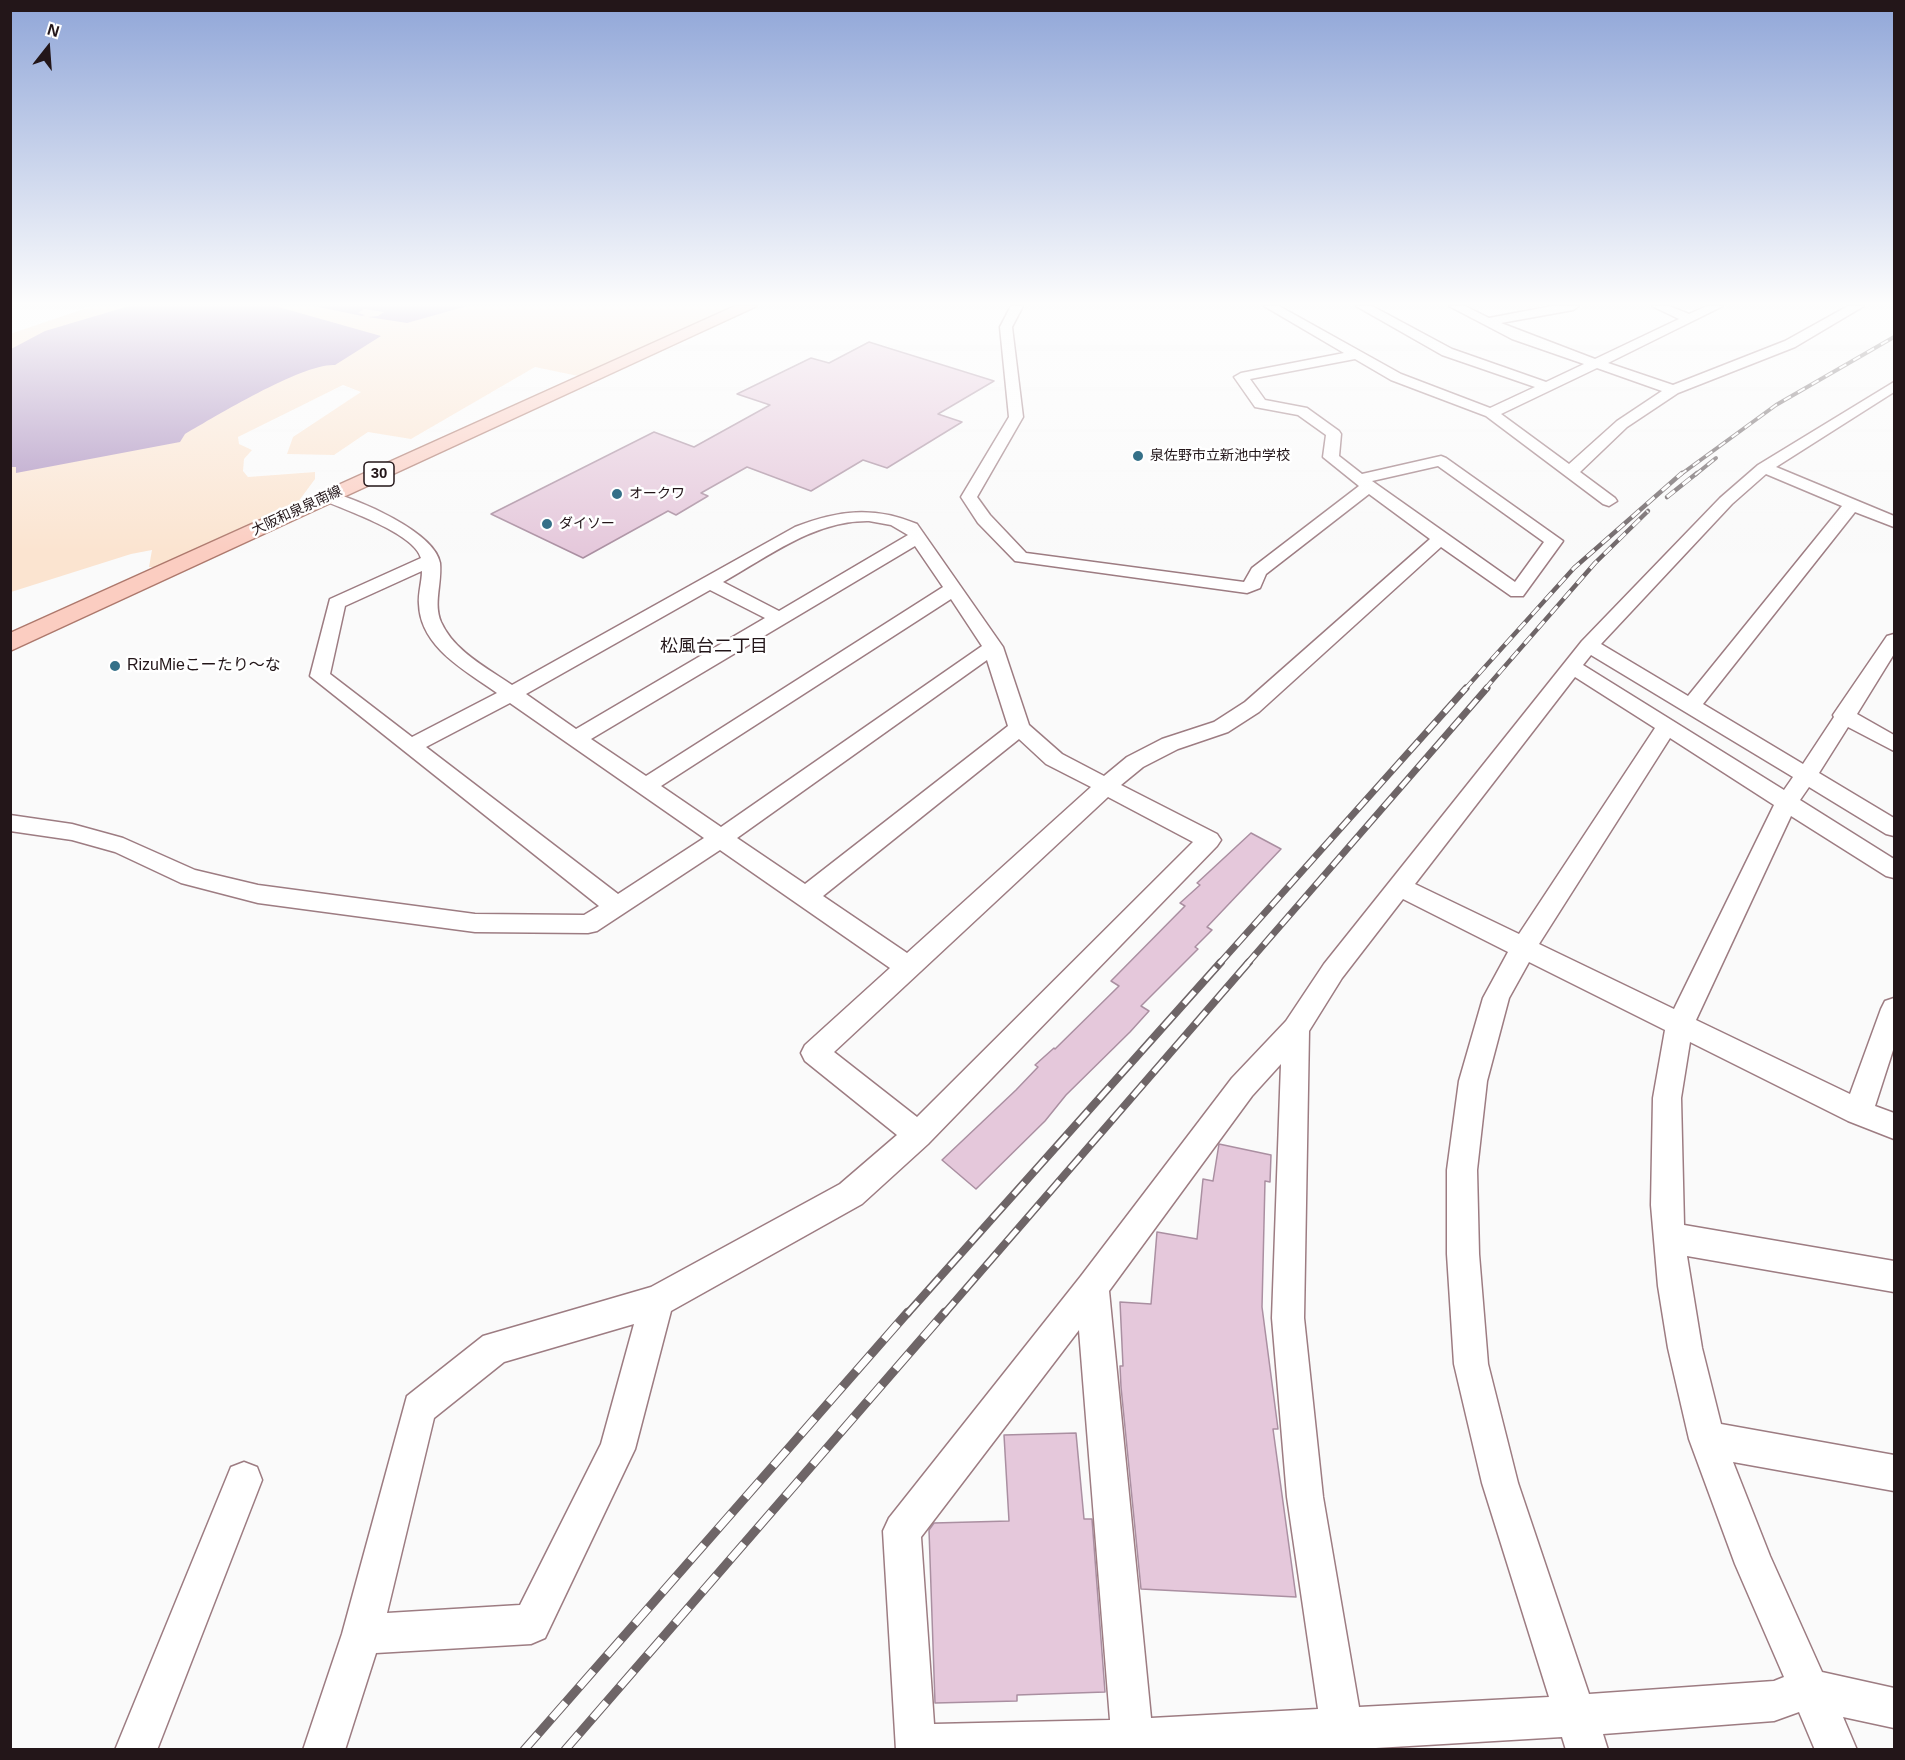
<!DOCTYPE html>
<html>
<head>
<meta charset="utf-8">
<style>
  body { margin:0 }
  #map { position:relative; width:1905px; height:1760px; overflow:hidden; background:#fafafa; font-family:Arial,sans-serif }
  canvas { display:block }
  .frame { position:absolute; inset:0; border:12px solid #231619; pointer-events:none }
  .north { position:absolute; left:18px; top:18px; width:60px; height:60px; -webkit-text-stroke:4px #fff; paint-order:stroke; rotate:17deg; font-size:16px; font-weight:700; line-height:24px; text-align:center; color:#231619 }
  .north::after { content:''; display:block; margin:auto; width:21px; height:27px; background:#231619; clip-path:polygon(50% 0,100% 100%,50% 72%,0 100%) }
</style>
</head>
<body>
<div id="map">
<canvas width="1905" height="1760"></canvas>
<div class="frame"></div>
<div class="north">N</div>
</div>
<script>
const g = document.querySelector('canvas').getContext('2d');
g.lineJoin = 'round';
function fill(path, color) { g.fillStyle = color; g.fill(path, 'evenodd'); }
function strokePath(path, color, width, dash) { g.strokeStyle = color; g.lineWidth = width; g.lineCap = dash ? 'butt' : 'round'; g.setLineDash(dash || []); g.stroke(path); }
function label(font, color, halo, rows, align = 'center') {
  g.font = font + ' Arial,"Noto Sans JP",sans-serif'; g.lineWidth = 5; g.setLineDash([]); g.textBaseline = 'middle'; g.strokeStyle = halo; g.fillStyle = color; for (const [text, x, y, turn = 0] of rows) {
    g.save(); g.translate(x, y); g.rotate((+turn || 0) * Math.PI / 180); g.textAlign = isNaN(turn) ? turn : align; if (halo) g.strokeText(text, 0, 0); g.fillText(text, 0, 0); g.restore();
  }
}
const green = new Path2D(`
  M93 306H736L578 376 535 367 411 439 368 432 334 455 287 454 293 437 361 392 343 385 238 437 239 444 252 450 244 459 243 471 248 477 315 472V479L298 502 157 567H149L152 550 131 554 11 592 10 334Z`);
const water = new Path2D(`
  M129 306H275L381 336 335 365C303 363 216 416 185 434L180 442 16 473V467H10L11 349 45 331Z
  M314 306H467L407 323 368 317 378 316 384 312 364 309 358 313 365 315 362 316Z`);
const building = new Path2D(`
  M869 342 994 381 938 414 962 422 887 468 863 460 811 491 747 467 701 493 708 496 676 515 668 511 583 558 491 514 654 432 694 447 770 405 737 394 811 358 829 363Z
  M1251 833 1281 849 1207 927 1212 930 1195 947 1198 949 1141 1006 1149 1011 1130 1032 1066 1095 1045 1121 976 1189 942 1160 1016 1090 1038 1067 1035 1065 1054 1048 1055 1049 1119 986 1111 981 1185 906 1180 903 1200 885 1197 883Z
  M1219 1144 1271 1155 1270 1182 1265 1181 1262 1307 1278 1429H1273L1296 1597 1141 1589 1121 1387 1120 1366H1123L1120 1302 1151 1304 1157 1232 1197 1239 1203 1179 1213 1181Z
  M1076 1433 1084 1519H1092L1105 1692 1017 1695V1701L935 1703 929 1530 934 1523 1009 1521 1004 1435Z`);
const minor = new Path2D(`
  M1011 306H1023L1012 327 1023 417 977 497 990 515 1026 553 1244 582 1252 568 1359 486 1323 457 1326 435 1298 415 1255 407 1234 377 1241 373 1344 353 1264 306H1279L1401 374 1490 408 1535 387 1442 355 1356 306H1372L1452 349 1546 382 1584 364 1512 339 1449 306H1465L1489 318 1552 306H1579L1573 310 1501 323 1595 359 1679 319 1652 306H1669L1689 314 1707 306H1723L1608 363 1673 385 1785 341 1848 306H1864L1795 347 1678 393 1627 427 1580 472 1615 498 1617 501 1609 506 1603 504 1486 416 1391 380 1355 359 1250 379 1265 400 1307 408 1339 431 1341 434 1339 456 1362 474 1441 456 1446 458 1563 541 1523 596H1511L1441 547 1259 712 1228 732 1178 749 1143 767 1121 785 1217 834 1221 840 1217 846 928 1144 862 1204 671 1311 635 1449 545 1638 531 1644 376 1653 345 1750H303L342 1634 407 1396 483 1336 651 1287 840 1184 897 1135 805 1061 801 1053 805 1045 890 968 720 850 597 931 588 933 475 932 258 903 181 883 115 852 72 840 10 831V815L72 824 123 838 195 870 258 885 475 914 584 915 599 906 310 676 330 599 421 558C414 533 347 511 323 500L321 497 323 494 329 492C358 499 435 532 440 563 442 584 433 603 441 622 454 651 487 668 512 685L795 527C838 510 874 506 917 524L1003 647 1029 725 1062 754 1104 776 1127 757 1162 739 1214 722 1245 702 1430 539 1369 494 1266 574 1260 588 1247 593 1015 561 978 523 961 497 1009 417 1000 327ZM1597 368 1662 391 1617 421 1569 464 1501 414ZM1438 466 1544 542 1515 582 1372 481ZM869 521 891 525 908 535 779 611 723 582C769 556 815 520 869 521ZM915 546 943 587 646 776 591 739ZM422 571C422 582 418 593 419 604 420 647 466 671 497 693L412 737 330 674 345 606ZM710 590 765 618 576 729 526 694ZM951 599 982 646 721 827 661 786ZM987 660 1008 726 805 884 737 838ZM510 703 704 838 618 894 426 747ZM1019 739 1046 764 1091 787 907 953 823 896ZM1108 797 1193 842 917 1117 834 1052ZM634 1324 601 1444 520 1605 387 1613 434 1418 504 1362Z
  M1894 382V392L1776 467 1894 516V527L1855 512 1703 704 1803 764 1834 717 1833 715 1887 636 1894 634V654L1857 714 1894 735V751L1848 727 1819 773 1894 818V836L1886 834 1809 787 1800 800 1894 859V878L1886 876 1791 816 1696 1020 1850 1094 1881 1009 1885 1001 1894 998V1047L1875 1106 1894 1113V1139L1848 1121 1690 1042 1681 1098 1684 1225 1894 1261V1292L1687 1256 1702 1348 1721 1424 1894 1455V1491L1733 1462 1770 1556 1822 1672 1894 1688V1728L1843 1717 1857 1750H1815L1799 1712 1774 1721 1603 1734 1608 1750H1566L1562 1737 1342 1750H896L883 1531 889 1518 1081 1276 1232 1078 1286 1021 1324 964 1582 641 1720 498 1758 465ZM1766 474 1842 506 1688 696 1601 644 1732 504ZM1591 655 1793 777 1784 790 1583 665ZM1575 677 1655 728 1519 934 1415 884ZM1670 738 1774 805 1674 1009 1539 944ZM1403 899 1508 952 1483 998 1459 1081 1447 1170V1254L1454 1364 1482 1483 1549 1697 1359 1707 1323 1497 1304 1318 1309 1031 1342 978ZM1529 962 1665 1030 1653 1098 1651 1205 1658 1286 1668 1348 1689 1439 1735 1564 1784 1677 1774 1681 1589 1694 1518 1483 1488 1364 1479 1254 1477 1170 1487 1081 1509 998ZM1281 1064 1272 1318 1287 1497 1318 1709 1151 1718 1109 1291 1252 1096ZM1079 1330 1110 1720 934 1724 921 1537Z
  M244 1462 257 1467 262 1480 157 1750H115L231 1467Z`);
const primary = new Path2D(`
  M735 306H757L10 651V633Z`);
const railFar4 = new Path2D(`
  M1680 475 1776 405 1894 337
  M1695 475 1716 458`);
const railFar3 = new Path2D(`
  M1667 497 1697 473
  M1465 689 1574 568 1682 473
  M1485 689 1595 563 1648 511`);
const railFar2 = new Path2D(`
  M1219 964 1466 688
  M1247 964 1487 688`);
const railFar1 = new Path2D(`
  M907 1314 1221 962
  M944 1314 1249 962`);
const rail = new Path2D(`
  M524 1750 908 1312
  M565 1750 945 1312`);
const markers = [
  [1138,456,6,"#357088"],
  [617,494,6,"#357088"],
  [547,524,6,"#357088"],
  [115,666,6,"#357088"]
];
const farPoinames = [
  ["泉佐野市立新池中学校",1150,456],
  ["オークワ",629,494],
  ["ダイソー",559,524]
];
const farStreetnames = [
  ["大阪和泉泉南線",297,511,-25]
];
const shields = [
  [379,474,30]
];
const shieldNames = [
  ["30",379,474]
];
const poiNames = [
  ["RizuMieこーたり～な",127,666]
];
const neighbourhoodNames = [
  ["松風台二丁目",714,647]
];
fill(green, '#fbe4d0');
fill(water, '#ad92c0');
fill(building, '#e5c8db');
strokePath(building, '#aa8fa1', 1.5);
strokePath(minor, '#9d7c82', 3);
strokePath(primary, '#ad786c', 3);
fill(minor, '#fff');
fill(primary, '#fbcdc1');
strokePath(railFar4, '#6e6567', 4);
strokePath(railFar3, '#6e6567', 4.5);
strokePath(railFar2, '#6e6567', 7);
strokePath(railFar1, '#6e6567', 8);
strokePath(rail, '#6e6567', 9);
strokePath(railFar4, '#fff', 2, [8]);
strokePath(railFar3, '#fff', 3, [10]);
strokePath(railFar2, '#fff', 4.5, [13]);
strokePath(railFar1, '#fff', 5, [16]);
strokePath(rail, '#fff', 7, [21]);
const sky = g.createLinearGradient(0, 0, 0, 553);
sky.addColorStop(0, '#90a6d8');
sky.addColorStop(0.55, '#fdfdfd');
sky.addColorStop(1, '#fdfdfd00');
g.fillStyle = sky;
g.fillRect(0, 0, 1905, 553);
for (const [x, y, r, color] of markers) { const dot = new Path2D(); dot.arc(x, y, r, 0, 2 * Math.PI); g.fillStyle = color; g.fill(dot); strokePath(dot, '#fff', 2); }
label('14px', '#231619', '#fff', farPoinames, 'left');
label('14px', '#231619', '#fff', farStreetnames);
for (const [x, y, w] of shields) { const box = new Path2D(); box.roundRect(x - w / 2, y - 12, w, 24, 4.5); g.fillStyle = '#fff'; g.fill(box); strokePath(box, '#231619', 1.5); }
label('bold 15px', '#231619', null, shieldNames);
label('16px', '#231619', '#fff', poiNames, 'left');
label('18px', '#231619', '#fff', neighbourhoodNames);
</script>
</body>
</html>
